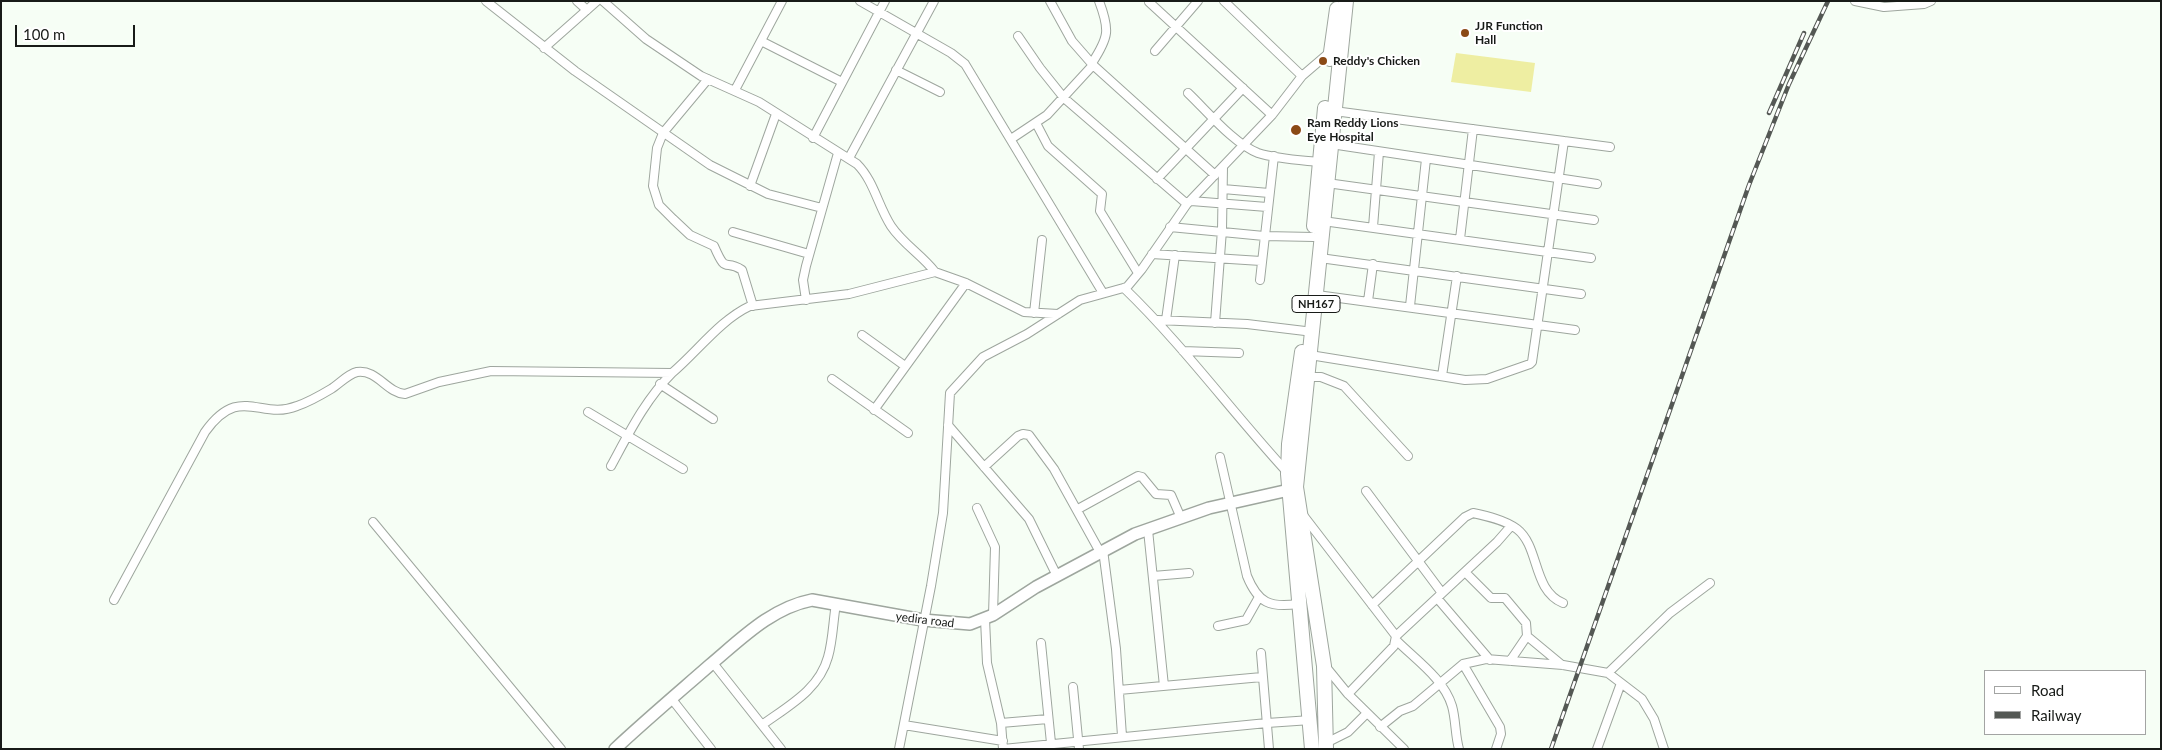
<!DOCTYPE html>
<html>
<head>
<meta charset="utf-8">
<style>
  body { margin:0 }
  #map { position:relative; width:2162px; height:750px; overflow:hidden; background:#f6fef5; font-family:Lato,sans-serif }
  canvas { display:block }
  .frame { position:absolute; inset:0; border:2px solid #181b18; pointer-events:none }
  .legend { position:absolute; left:1984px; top:670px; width:162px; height:65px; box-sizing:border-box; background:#fff; border:1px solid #a3a4a3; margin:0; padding:6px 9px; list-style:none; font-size:15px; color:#181b18 }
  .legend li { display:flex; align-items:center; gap:10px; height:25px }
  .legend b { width:25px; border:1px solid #a3a4a3 }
  .scale { position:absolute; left:15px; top:25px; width:120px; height:22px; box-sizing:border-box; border:2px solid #181b18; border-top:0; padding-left:6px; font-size:15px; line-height:18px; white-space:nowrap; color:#181b18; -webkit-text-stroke:4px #fff; paint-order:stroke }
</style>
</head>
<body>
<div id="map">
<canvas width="2162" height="750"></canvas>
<div class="frame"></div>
<ul class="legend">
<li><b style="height:6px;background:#fff"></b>Road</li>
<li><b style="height:6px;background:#545854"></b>Railway</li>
</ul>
<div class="scale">100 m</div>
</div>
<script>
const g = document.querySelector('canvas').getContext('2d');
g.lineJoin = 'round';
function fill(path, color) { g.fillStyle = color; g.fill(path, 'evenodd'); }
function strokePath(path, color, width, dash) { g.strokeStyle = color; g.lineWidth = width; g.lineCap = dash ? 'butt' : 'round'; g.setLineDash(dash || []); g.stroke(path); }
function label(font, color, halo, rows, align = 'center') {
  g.font = font + ' Lato,sans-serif'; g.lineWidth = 4; g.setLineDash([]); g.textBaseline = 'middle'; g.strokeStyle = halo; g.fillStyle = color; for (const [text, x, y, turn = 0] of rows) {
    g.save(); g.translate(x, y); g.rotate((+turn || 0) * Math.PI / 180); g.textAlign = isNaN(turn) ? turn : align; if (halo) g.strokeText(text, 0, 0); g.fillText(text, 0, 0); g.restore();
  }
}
const green = new Path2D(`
  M1456 53 1535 63 1531 92 1451 82Z`);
const minor = new Path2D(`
  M486 1 575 71 710 165 768 194 822 208
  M577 1 587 10
  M603 1 646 39 701 76 759 102 857 164C874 181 878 206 891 226 903 244 922 255 935 272
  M860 1 951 53 965 64 1103 293
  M1050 1 1072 41 1093 65 1215 175
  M1224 1 1302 76
  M1855 1 1884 7 1924 4 1931 1
  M1149 2 1272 115
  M1018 36 1040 68 1064 98 1187 204
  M761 41 842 82
  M544 48 597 1
  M1155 51 1198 1
  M1092 63C1109 37 1110 30 1099 1
  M896 70 940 92
  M708 79 663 133 657 148 653 186 659 205 673 219 690 235 714 246C727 276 724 258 742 270L753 306
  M735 90 782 1
  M1188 93C1207 111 1234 144 1258 153 1277 159 1299 160 1319 162
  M1334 111 1610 147
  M1036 123 1048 146 1102 194 1100 211 1138 273
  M813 138 885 1
  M1011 139 1047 115 1093 65
  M1331 144 1597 184
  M849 158 934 1
  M1157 179 1243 88
  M1327 183 1594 220
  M750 186 776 114
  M1223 189 1269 193
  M1191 201 1267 207
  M1323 221 1591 258
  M1170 227 1264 236 1314 237
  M1373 227 1379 152
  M733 232 809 254
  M1460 239 1473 129
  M1152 254 1261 261
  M1320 258 1581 294
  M1260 280 1274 156
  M1124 288C1183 345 1232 412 1287 472
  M1317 295 1575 330
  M806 300 803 280 806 266 838 153
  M1368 301 1373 264
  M1410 306 1426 159
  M1034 313 1042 240
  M1158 320 1247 324 1305 331
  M1166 320 1175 255
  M1215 323 1222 230 1223 167
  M862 335 905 366
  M1183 351 1239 353
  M1310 355 1465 380 1487 379 1530 364 1532 362 1564 141
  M1442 376 1457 276
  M1308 377H1321L1344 386 1408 456
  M832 379 908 433
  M660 384 713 419
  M874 410 966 283
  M588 412 683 469
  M948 425 1029 519 1057 576
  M1220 457 1247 576C1258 603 1270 608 1298 604
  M611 466C629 433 645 400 672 373
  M984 467 1018 436 1023 434 1029 435 1054 469 1100 552
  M1366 491 1442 593
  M977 508 995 547 993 615
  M1078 509 1138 476 1142 477 1156 494 1171 495 1181 518
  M1303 515 1396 636 1394 646 1348 694
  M373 522 561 749
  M1148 530 1164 686
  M1103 550 1116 649 1122 736
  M1465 572 1491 598H1505L1526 623 1527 636 1510 661
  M1153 576 1189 573
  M1437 598 1490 660
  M114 600 205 432C240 383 260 421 297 406 309 402 321 395 331 389 339 384 348 374 357 372 377 369 387 393 405 394L439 382 491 371 672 373C697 352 720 320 750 306L849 294 935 272 966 283 1024 312 1058 314
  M1372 605 1465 517 1473 513C1487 516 1505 520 1517 529 1540 547 1532 590 1563 603
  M985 619 987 663 1001 723 1003 749
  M1218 626 1246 620 1259 597
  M1396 636 1497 542 1511 526
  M1527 636 1562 665
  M1397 641C1416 660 1444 679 1452 706 1456 720 1455 735 1459 749
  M1041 643 1051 743
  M1261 653 1269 749
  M713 663 781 749
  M1463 664 1500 727 1501 734 1496 749
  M1326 667 1348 694 1404 749
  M1608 673 1670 613 1710 583
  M1073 687 1079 749
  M1119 690 1262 677
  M671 698 711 749
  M1001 723 1048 719
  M762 725C788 706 819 690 828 657 833 640 833 621 836 604
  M904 725 1003 741
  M1380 727 1400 711 1413 706 1463 664 1486 659 1563 665 1608 673 1642 699 1654 719 1664 749
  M1326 743 1348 732 1367 713
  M899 749 931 586 943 513 950 393 983 357 1027 334 1080 300 1127 287 1142 269 1187 204 1272 115 1302 76 1330 52
  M1003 749 1267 723 1311 720
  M1597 749 1621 683`);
const secondary = new Path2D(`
  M615 749C646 720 678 693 710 665 741 639 771 608 812 600L923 620 970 624 993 615 1036 587 1135 534 1209 508 1289 490`);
const trunk = new Path2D(`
  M1330 59 1337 9
  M1314 226 1325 108
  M1302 352 1289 444 1288 474 1312 749
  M1326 749 1324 666 1296 487 1346 1`);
const rail = new Path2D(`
  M1769 113 1804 33
  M1551 749 1749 185 1789 84 1828 1`);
const markers = [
  [1465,33,5,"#8b4a16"],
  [1323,61,5,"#8b4a16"],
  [1296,130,6,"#8b4a16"]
];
const shields = [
  [1316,304,48]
];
const shieldNames = [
  ["NH167",1316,304]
];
const poiNames = [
  ["JJR Function",1475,26],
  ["Hall",1475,40],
  ["Reddy's Chicken",1333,61],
  ["Ram Reddy Lions",1307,123],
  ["Eye Hospital",1307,137]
];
const streetNames = [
  ["yedira road",925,620,7]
];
fill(green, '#eeeea2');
strokePath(minor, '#9ea69e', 10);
strokePath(secondary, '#9ea69e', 14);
strokePath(trunk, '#9ea69e', 16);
strokePath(minor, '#fff', 8);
strokePath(secondary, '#fff', 11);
strokePath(trunk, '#fff', 14);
strokePath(rail, '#545854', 4.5);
strokePath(rail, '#fff', 2.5, [8]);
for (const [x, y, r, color] of markers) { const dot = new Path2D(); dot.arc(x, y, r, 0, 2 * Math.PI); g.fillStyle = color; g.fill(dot); strokePath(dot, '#fff', 2); }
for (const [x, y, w] of shields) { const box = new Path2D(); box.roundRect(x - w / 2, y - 8.5, w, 17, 4); g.fillStyle = '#fff'; g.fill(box); strokePath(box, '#181b18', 1); }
label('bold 11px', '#181b18', null, shieldNames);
label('bold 12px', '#181b18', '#fff', poiNames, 'left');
label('12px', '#181b18', '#fff', streetNames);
</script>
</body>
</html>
